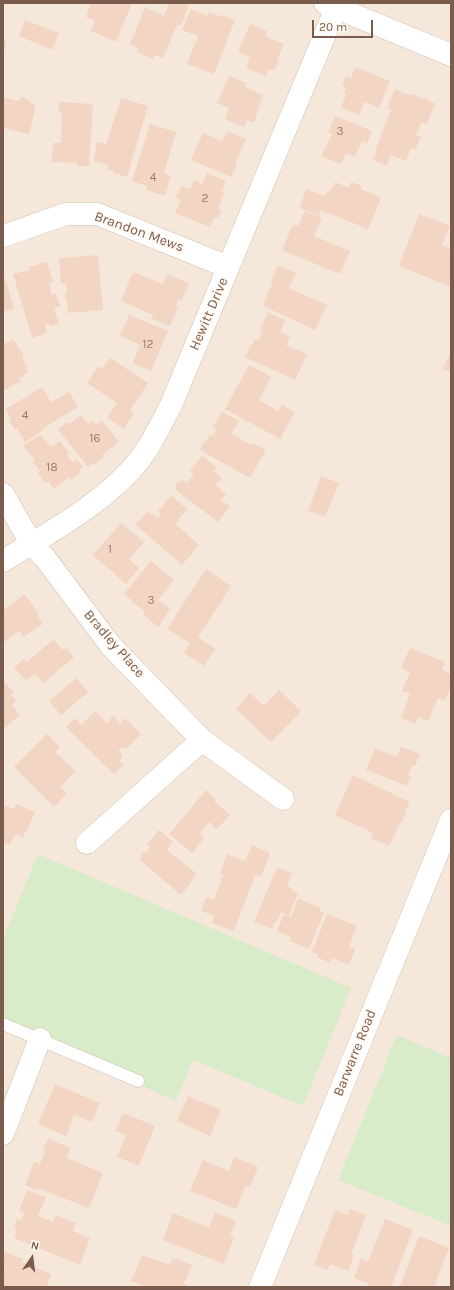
<!DOCTYPE html>
<html>
<head>
<meta charset="utf-8">
<style>
  body { margin:0 }
  #map { position:relative; width:454px; height:1290px; overflow:hidden; background:#fdf6ec; font-family:Karla,sans-serif }
  canvas { display:block }
  .frame { position:absolute; inset:0; border:4px solid #7a5c4d; pointer-events:none }
  .north { position:absolute; left:12px; top:1238px; width:40px; height:40px; -webkit-text-stroke:3px #fffaf3; paint-order:stroke; rotate:14deg; font-size:11px; font-weight:700; line-height:16px; text-align:center; color:#7a5c4d }
  .north::after { content:''; display:block; margin:auto; width:14px; height:18px; background:#7a5c4d; clip-path:polygon(50% 0,100% 100%,50% 72%,0 100%) }
  .scale { position:absolute; left:312px; top:20px; width:61px; height:18px; box-sizing:border-box; border:2px solid #7a5c4d; border-top:0; padding-left:5px; font-size:12px; line-height:14px; white-space:nowrap; color:#7a5c4d; -webkit-text-stroke:3px #fffaf3; paint-order:stroke }
</style>
</head>
<body>
<div id="map">
<canvas width="454" height="1290"></canvas>
<div class="frame"></div>
<div class="north">N</div>
<div class="scale">20 m</div>
</div>
<script>
const g = document.querySelector('canvas').getContext('2d');
g.lineJoin = 'round';
function fill(path, color) { g.fillStyle = color; g.fill(path, 'evenodd'); }
function strokePath(path, color, width, dash) { g.strokeStyle = color; g.lineWidth = width; g.lineCap = dash ? 'butt' : 'round'; g.setLineDash(dash || []); g.stroke(path); }
function label(font, color, halo, rows, align = 'center') {
  g.font = font + ' Karla,sans-serif'; g.lineWidth = 3.5; g.setLineDash([]); g.textBaseline = 'middle'; g.strokeStyle = halo; g.fillStyle = color; for (const [text, x, y, turn = 0] of rows) {
    g.save(); g.translate(x, y); g.rotate((+turn || 0) * Math.PI / 180); g.textAlign = isNaN(turn) ? turn : align; if (halo) g.strokeText(text, 0, 0); g.fillText(text, 0, 0); g.restore();
  }
}
const residential = new Path2D(`
  M3 3H451V1287H3Z`);
const green = new Path2D(`
  M38 854 351 988 303 1106 193 1060 176 1101 3 1025V939Z
  M397 1035 451 1058V1220L449 1225 338 1180Z`);
const building = new Path2D(`
  M91 3H132L116 42 91 31 95 21 86 17Z
  M169 3H182L189 6 181 26 177 25 163 58 155 55 153 59 137 52 139 49 130 44 145 7 164 16Z
  M191 9 207 16 209 12 222 17V15L235 20 214 74 187 64 198 36 182 30Z
  M25 20 59 33 52 50 19 36Z
  M250 24 267 31 265 36 284 44 277 60H279L274 71 268 69 266 76 246 68 250 57 238 52Z
  M3 40 7 42 3 54Z
  M355 67 390 81 379 108 364 102 359 115 341 107 346 95 344 94 346 87 342 86 346 76 351 78Z
  M229 76 246 83 245 87 263 95 254 122 247 120 244 127 225 119 229 108 217 103Z
  M395 89 412 96 413 94 424 100 425 97 435 104 427 124 422 122 416 135 421 137 415 150 411 148 406 161 391 155 386 166 373 160 376 152 375 151 391 110 387 108Z
  M3 97 18 101 22 97 27 99 30 103 36 105 29 134 3 128Z
  M121 98 148 106 127 177 113 173 114 171 107 169 108 165 94 161 97 142 106 144Z
  M59 102 93 104 89 166H77V163L52 162 53 143H61L62 113H59Z
  M335 116 372 131 367 143 362 141 355 157 346 153 341 164 321 156 332 134 328 132Z
  M150 124 176 132 164 173 171 176 165 196 146 190 147 186 132 181Z
  M227 131 246 139 235 164 237 165 231 177 191 160 203 133 222 141Z
  M207 173 226 181 222 191 224 192 218 209 221 210 218 218 214 217 210 227 175 213 181 200 176 198 181 186 190 189 194 180 202 184Z
  M335 182 349 188 351 182 362 186 361 189 381 198 368 229 321 210 319 216 300 208 306 189 325 196 327 190 330 192Z
  M305 211 322 218 314 236 350 251 340 274 282 250 293 224 298 226Z
  M419 214 450 226 442 245 451 249V287L399 266Z
  M98 255 103 310 68 313 67 301H66L65 294 67 293 66 283H61L59 258Z
  M47 262 53 282 49 283 52 295 56 294 60 306 54 308 59 324 50 326V324L45 325 47 333 32 338 13 274 30 270 29 267Z
  M278 265 296 273 289 288 327 305 315 330 263 306 267 295H266L273 283 271 282Z
  M133 272 163 284 167 274 189 283 182 300 179 299 176 306 178 307 170 326 151 318 153 315 121 301Z
  M3 278H5L14 309 3 312Z
  M268 312 285 320 280 332 290 337 286 345 307 354 295 380 245 357 251 344H253L255 339 258 341 263 332 260 330Z
  M129 315 168 331 151 371 133 363 140 345 120 336Z
  M13 339 24 356 22 357 27 366 25 368 28 372 19 378 21 381 3 391V345Z
  M451 350V372L443 369Z
  M110 358 148 383 130 410 134 413 124 429 107 418 117 403 87 383 98 366 103 369Z
  M249 365 271 377 259 400 278 411 282 405 295 412 280 439 225 409Z
  M42 387 51 402 69 392 78 407 42 429 43 431 25 442 17 428 15 430 10 422 11 421 6 409Z
  M222 412 239 421 231 434 252 445 253 443 266 450 250 478 200 450 205 440 206 441 210 435 213 436 217 429 213 427Z
  M81 415 88 424 92 420 96 425 102 420 119 442 102 455 104 458 94 465 92 463 88 467 58 429 68 422 69 424Z
  M41 435 51 447 60 441 69 453 67 455 73 462 77 459 83 467 79 470 81 472 71 480 70 477 54 489 48 481 45 483 38 473 40 471 33 462 35 460 23 445Z
  M202 456 217 467 213 471 222 478 216 485 226 494 221 500 230 506 218 522 177 491 175 486 178 482 184 480 187 483 194 474 190 471Z
  M321 476 339 483 325 517 308 511Z
  M171 496 187 509 175 524 199 545 182 565 136 525 148 511 158 519 161 514 158 511Z
  M121 523 144 542 129 559 139 568 126 584 93 555Z
  M151 561 174 580 158 600 170 609 158 627 144 615 145 612 124 594Z
  M206 569 231 586 198 637 215 649 204 666 184 653 190 643 167 629Z
  M25 594 39 614 37 615 43 624 24 637 19 631 5 642 3 640V610Z
  M54 639 63 650 66 648 74 657 43 683 36 675 35 676 34 675 26 681 14 667 24 659 27 662Z
  M410 648 445 662 442 670 451 674V686L445 701 438 698 428 721 418 717 415 724 401 718 410 694 402 691 410 672 401 668Z
  M76 678 88 692 61 715 49 701Z
  M4 681 14 693 11 695 16 701 12 705 20 715 3 729V682Z
  M279 690 301 711 271 742 236 709 250 693 264 706Z
  M95 711 107 723 113 716 120 724 125 718 141 734 126 749 123 747 118 751 122 754 121 759 119 761 123 765 114 774 66 727 75 718 82 725Z
  M47 734 60 747 55 752 75 771 60 787 67 793 54 807 14 767Z
  M401 747 420 754 415 766 412 765 408 775 411 776 407 786 366 770 375 748 397 757Z
  M353 775 410 802 404 813H406L402 823H400L389 846 371 838 373 833 335 815Z
  M206 790 216 799 214 801 230 815 217 829 209 822 200 834 204 838 192 853 169 834Z
  M16 804 35 812 27 831 26 830 23 838 15 834 10 845 3 842V805L14 809Z
  M159 830 173 842 167 850 197 874 181 895 140 860 142 857 140 856 145 851 147 852 150 847 147 845Z
  M252 845 270 853 261 877 255 875 234 931 212 923 215 916 201 911 206 897 214 900 223 875 220 874 227 854 245 861Z
  M277 867 292 873 287 886 293 889 292 891 298 893 289 915 281 912 277 922 275 921 272 929 254 922Z
  M298 899 321 908 320 911 324 913 309 949 290 941 291 937 277 931 284 914 291 917Z
  M327 914 357 926 349 947 355 949 349 965 332 958 330 963 317 957 318 954 312 952Z
  M55 1084 100 1103 92 1122 74 1115 66 1136 38 1124Z
  M188 1096 221 1110 210 1136 177 1121Z
  M123 1113 155 1126 139 1166 117 1157 126 1135 115 1131Z
  M48 1139 71 1148 67 1158 103 1173 89 1208 37 1188V1190L25 1185 34 1162 40 1164 45 1151 43 1150Z
  M234 1157 258 1167 250 1187 246 1185 236 1209 190 1191 203 1160 229 1171Z
  M27 1190 46 1197 38 1216 53 1222 56 1215 76 1223 73 1231 90 1238 80 1265 14 1238 17 1230 14 1228 17 1219 21 1221 24 1213 19 1210Z
  M350 1209 366 1215 351 1254 354 1255 348 1271 330 1264 327 1270 314 1265 335 1210 348 1215Z
  M215 1212 236 1221 230 1236 234 1238 224 1264 163 1240 173 1213 209 1228Z
  M385 1219 413 1230 391 1287H368L369 1284 354 1278 361 1259 368 1262Z
  M419 1236 449 1248 434 1287H400Z
  M5 1252 23 1259 22 1262 51 1274 47 1285 52 1287H3V1271L5 1266 3 1265V1258Z
  M142 1255 170 1265 173 1258 192 1265 184 1284 191 1287H147L131 1281Z`);
const service = new Path2D(`
  M3 1024 138 1081`);
const minor = new Path2D(`
  M3 236 66 214H97L228 267
  M3 494 31 543 45 558 111 646 202 740 87 843
  M3 561C50 532 107 502 141 458 153 441 162 423 171 405L336 8
  M202 740 283 799
  M3 1134 40 1039`);
const tertiary = new Path2D(`
  M325 3 451 55
  M260 1287 451 820`);
const numberNames = [
  ["3",340,132],
  ["4",153,178],
  ["2",205,199],
  ["12",148,345],
  ["4",25,416],
  ["16",95,439],
  ["18",52,468],
  ["1",110,550],
  ["3",151,601]
];
const streetNames = [
  ["Brandon Mews",139,232,20],
  ["Hewitt Drive",209,314,-67],
  ["Bradley Place",114,644,49],
  ["Barwarre Road",355,1053,-68]
];
fill(residential, '#f5e8da');
fill(green, '#d8ecc9');
fill(building, '#f3d5c3');
strokePath(service, '#d1beb0', 13);
strokePath(minor, '#d1beb0', 23);
strokePath(tertiary, '#d1beb0', 23);
strokePath(service, '#fff', 12);
strokePath(minor, '#fff', 22);
strokePath(tertiary, '#fff', 22);
label('12px', '#987a6a', null, numberNames);
label('14px', '#7a5c4d', '#fffaf3', streetNames);
</script>
</body>
</html>
